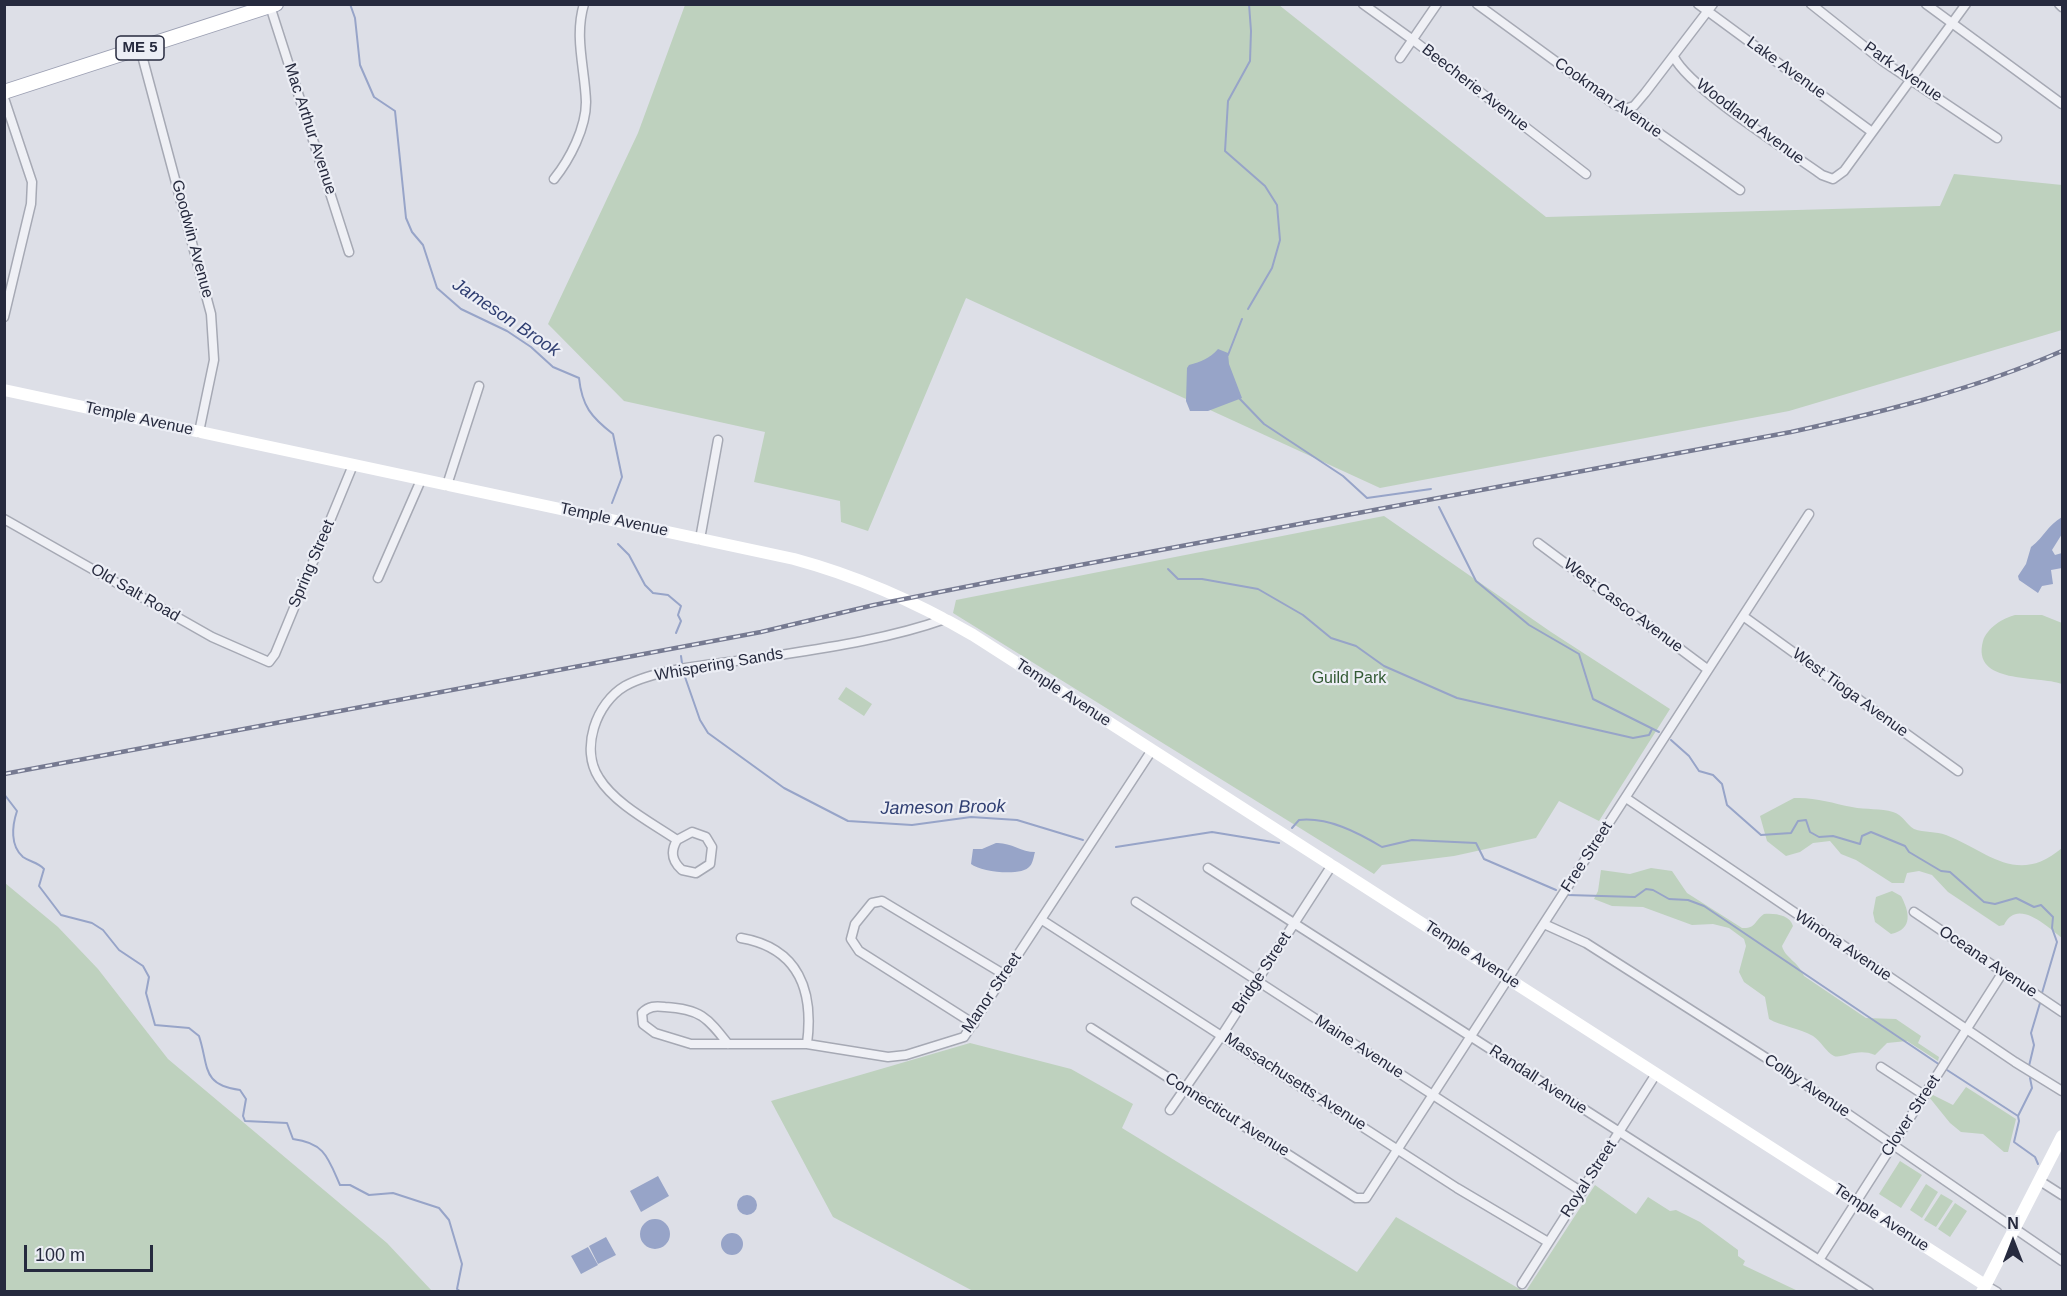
<!DOCTYPE html>
<html>
<head>
<meta charset="utf-8">
<style>
  body { margin:0 }
  #map { position:relative; width:2067px; height:1296px; overflow:hidden; background:#dddfe7; font-family:Helvetica,sans-serif }
  canvas { display:block }
  .frame { position:absolute; inset:0; border:6px solid #262a3e; pointer-events:none }
  .north { position:absolute; left:1983px; top:1212px; width:60px; height:60px; -webkit-text-stroke:4px #eceef5; paint-order:stroke; rotate:0deg; font-size:16px; font-weight:700; line-height:24px; text-align:center; color:#262a3e }
  .north::after { content:''; display:block; margin:auto; width:21px; height:27px; background:#262a3e; clip-path:polygon(50% 0,100% 100%,50% 72%,0 100%) }
  .scale { position:absolute; left:24px; top:1245px; width:129px; height:27px; box-sizing:border-box; border:3px solid #262a3e; border-top:0; padding-left:8px; font-size:18px; line-height:21px; white-space:nowrap; color:#262a3e; -webkit-text-stroke:4px #eceef5; paint-order:stroke }
</style>
</head>
<body>
<div id="map">
<canvas width="2067" height="1296"></canvas>
<div class="frame"></div>
<div class="north">N</div>
<div class="scale">100 m</div>
</div>
<script>
const g = document.querySelector('canvas').getContext('2d');
g.lineJoin = 'round';
function fill(path, color) { g.fillStyle = color; g.fill(path, 'evenodd'); }
function strokePath(path, color, width, dash) { g.strokeStyle = color; g.lineWidth = width; g.lineCap = dash ? 'butt' : 'round'; g.setLineDash(dash || []); g.stroke(path); }
function label(font, color, halo, rows, align = 'center') {
  g.font = font + ' Helvetica,sans-serif'; g.lineWidth = 4.5; g.setLineDash([]); g.textBaseline = 'middle'; g.strokeStyle = halo; g.fillStyle = color; for (const [text, x, y, turn = 0] of rows) {
    g.save(); g.translate(x, y); g.rotate((+turn || 0) * Math.PI / 180); g.textAlign = isNaN(turn) ? turn : align; if (halo) g.strokeText(text, 0, 0); g.fillText(text, 0, 0); g.restore();
  }
}
const green = new Path2D(`
  M685 5H1279L1546 217 1940 206 1954 174 2062 185V330L1789 411 1380 488 966 298 868 531 841 522 840 501 754 482 765 432 624 401 548 324 638 133Z
  M1384 516 1551 632 1670 709 1599 821 1559 801 1536 838 1454 856 1382 865 1374 874 953 613 956 600Z
  M2015 615H2042L2062 623V684C2038 675 1971 685 1983 641 1987 628 2003 618 2015 615Z
  M846 687 872 704 864 716 838 699Z
  M1794 798C1815 797 1832 803 1852 807 1866 810 1881 808 1893 812 1902 814 1907 825 1914 829 1924 833 1936 831 1946 835 1989 852 2017 886 2062 848V938C2048 927 2017 897 2004 925L1999 926 1948 892 1932 875 1919 871 1907 873 1904 883H1892L1856 860 1841 854 1830 841 1813 843 1800 852 1786 856 1767 841 1760 816Z
  M1651 868 1672 871 1687 893 1742 928C1756 929 1754 921 1764 914 1775 913 1790 915 1793 926L1782 946C1785 958 1798 961 1804 976L1866 1018 1896 1019 1921 1036 1918 1043 1939 1057 1938 1061 1907 1041 1887 1043 1875 1055C1857 1047 1842 1059 1834 1056 1826 1052 1821 1041 1813 1036 1799 1028 1781 1026 1769 1019L1765 997 1744 982 1739 972 1746 946 1744 939 1729 928 1713 924 1692 925 1643 907 1612 906 1594 899 1598 891 1601 870 1630 874Z
  M5 883 58 927 98 969 168 1059 387 1243 432 1291H5Z
  M1892 891 1901 896C1909 911 1914 929 1891 934L1875 922 1873 913 1876 897Z
  M970 1043 1071 1069 1133 1104 1122 1128 1357 1272 1396 1217 1523 1291H973L833 1217 771 1101Z
  M1966 1087 2016 1119 2008 1152H2004L1983 1134 1961 1132 1950 1123 1929 1097 1931 1094 1953 1105Z
  M1900 1161 1922 1175 1901 1208 1879 1194Z
  M1926 1184 1938 1192 1922 1218 1910 1210Z
  M1595 1185 1636 1214 1648 1197 1670 1211 1676 1210 1700 1222 1738 1250V1256L1745 1261 1743 1265 1798 1291H1526Z
  M1941 1194 1953 1201 1936 1227 1924 1220Z
  M1955 1203 1967 1211 1950 1237 1938 1229Z`);
const water = new Path2D(`
  M1218 349 1228 353 1229 364 1242 398 1208 411H1190L1186 401 1187 368 1189 365C1201 362 1210 358 1218 349Z
  M2062 517V534L2052 550 2055 555 2062 553V568L2051 570 2053 584 2042 586 2038 593 2019 580 2018 576 2026 564 2031 547C2045 536 2047 526 2062 517Z
  M996 843C1010 842 1021 852 1035 852 1034 855 1033 863 1030 866 1022 877 981 872 971 864L973 849H982Z
  M658 1176 669 1196 641 1212 630 1191Z
  M737 1205a10 10 0 1 1 20 0a10 10 0 1 1-20 0Z
  M640 1234a15 15 0 1 1 30 0a15 15 0 1 1-30 0Z
  M721 1244a11 11 0 1 1 22 0a11 11 0 1 1-22 0Z
  M606 1237 616 1255 598 1264 589 1246Z
  M588 1247 598 1265 581 1274 571 1256Z`);
const stream = new Path2D(`
  M350 4 355 18 360 65 374 97 395 111 406 218 412 232 423 245 437 288 461 309 507 331 531 347 553 367 579 378C582 406 591 417 613 434L622 477 612 503
  M1248 309 1272 268 1280 240 1277 205 1265 186 1225 151 1228 101 1250 61 1251 31 1249 4
  M1228 355 1242 319
  M1238 397 1264 424 1343 476 1367 498 1431 489
  M1439 507 1476 581 1529 625 1579 654 1593 699 1659 732
  M618 544 629 555 645 585 653 593 668 595 681 606 678 615 681 621 676 633
  M1168 569 1178 579H1202L1258 589 1303 615 1331 638 1356 646 1384 666 1457 698 1633 738 1649 735 1652 729
  M681 656 682 663
  M685 677 700 720 708 733 784 788 848 821 912 825 971 817 1017 820 1083 840
  M1671 740 1689 756 1699 771 1713 775 1722 784 1727 805 1761 835 1791 833 1798 821 1806 820 1810 832 1819 837 1833 836 1860 844 1862 836 1871 832 1905 846 1909 852 1941 871 1950 872 1984 902 1995 904 2016 898 2034 907 2041 905 2053 917 2052 928 2057 942 2042 993
  M4 794 17 811C12 826 10 846 23 857 30 862 38 862 44 869L39 886 61 915 92 923 103 930 119 950 143 966 149 977 146 993 155 1025 189 1028 199 1036C209 1066 201 1085 240 1090L246 1099 243 1116 245 1121 287 1123 293 1139C325 1143 328 1158 340 1185H350L369 1195 393 1193 439 1208 449 1220 462 1264 457 1289 461 1292
  M1292 828 1299 820C1328 817 1357 832 1382 847L1412 840 1476 843 1484 859 1556 890
  M1116 847 1212 832 1279 843
  M1568 895 1635 897 1646 889 1653 890 1669 899 1688 900 1704 906 1940 1065
  M2029 1066 2034 1045 2031 1033 2040 1003
  M1947 1070 2018 1116 2019 1121 2014 1142 2035 1157 2038 1164
  M2018 1116 2032 1088 2030 1078`);
const street = new Path2D(`
  M1363 4 1413 40 1586 174
  M1477 4 1614 104 1625 109 1740 190
  M1698 4 1872 132
  M1811 4 1884 62 1997 138
  M1926 4 2062 104
  M2059 4 2062 7
  M270 6 349 252
  M140 48 211 314 214 360 199 432
  M1674 57C1689 88 1790 152 1822 175L1833 179 1844 171 1966 4
  M1400 58 1437 4
  M4 98 32 182 31 204 4 317
  M1625 109 1634 106 1645 93 1713 4
  M554 179C570 159 586 128 586 102 585 69 574 37 584 4
  M447 485 479 386
  M4 519 212 637 269 662 275 654 353 465
  M700 539 718 440
  M1538 543 1707 669
  M378 578 421 480
  M1743 616 1958 771
  M1626 798 2015 1062 2062 1091
  M677 840 692 832 706 837 712 847 710 864 696 873 682 870C672 861 670 852 677 840 652 823 615 804 599 778 580 749 596 703 625 686 659 667 727 663 767 657 825 648 889 639 945 619
  M1208 868 1869 1292
  M1136 902 1582 1192
  M1914 912 2062 1012
  M1042 920 1457 1188 1548 1242
  M1544 924 1586 943 1771 1061 2062 1261
  M741 938C799 948 814 991 807 1044
  M974 1024 859 951 851 939 855 924 872 903 882 901 1005 975
  M1091 1028 1356 1198H1366L1809 514
  M728 1044C707 1017 700 1009 665 1007 655 1006 649 1006 642 1013L643 1024 655 1033 691 1044H807L888 1057 906 1055 964 1037 1152 750
  M1881 1067 1924 1095
  M1170 1110 1222 1035 1332 865
  M2040 1181 2062 1195
  M1819 1260 2003 972
  M1522 1284 1656 1074
  M1985 1285 1997 1292`);
const secondary = new Path2D(`
  M4 390 794 559C857 576 916 602 973 635L1985 1285
  M1982 1292 2062 1136`);
const primary = new Path2D(`
  M4 92 276 4`);
const rail = new Path2D(`
  M4 774 761 632 874 605 1000 580 1791 432C1883 412 1976 389 2062 351`);
const shields = [
  [140,48,48]
];
const shieldNames = [
  ["ME 5",140,48]
];
const streetNames = [
  ["Lake Avenue",1786,68,36],
  ["Park Avenue",1903,72,35],
  ["Beecherie Avenue",1475,88,38],
  ["Cookman Avenue",1608,98,35],
  ["Woodland Avenue",1750,122,37],
  ["Mac Arthur Avenue",310,129,72],
  ["Goodwin Avenue",192,239,75],
  ["Temple Avenue",139,419,12],
  ["Temple Avenue",614,520,12],
  ["Spring Street",312,564,-67],
  ["Old Salt Road",135,593,30],
  ["West Casco Avenue",1623,606,37],
  ["Whispering Sands",719,665,-10],
  ["Temple Avenue",1063,693,33],
  ["West Tioga Avenue",1850,693,36],
  ["Free Street",1587,857,-57],
  ["Winona Avenue",1843,946,34],
  ["Temple Avenue",1472,955,33],
  ["Oceana Avenue",1988,962,34],
  ["Bridge Street",1262,973,-57],
  ["Manor Street",992,993,-56],
  ["Maine Avenue",1359,1047,33],
  ["Randall Avenue",1538,1080,33],
  ["Massachusetts Avenue",1295,1082,33],
  ["Colby Avenue",1807,1086,34],
  ["Connecticut Avenue",1227,1115,32],
  ["Clover Street",1911,1116,-57],
  ["Royal Street",1589,1179,-57],
  ["Temple Avenue",1881,1218,33]
];
const parkNames = [
  ["Guild Park",1349,679]
];
const waterNames = [
  ["Jameson Brook",506,318,34],
  ["Jameson Brook",943,808,-1]
];
fill(green, '#bed1be');
fill(water, '#97a4c8');
strokePath(stream, '#97a4c8', 2);
strokePath(street, '#a6a9b4', 11);
strokePath(primary, '#9ca0b3', 16);
strokePath(street, '#eff0f5', 8);
strokePath(secondary, '#fff', 12);
strokePath(primary, '#fff', 14);
strokePath(rail, '#767a91', 4.5);
strokePath(rail, '#eceef5', 2, [7]);
for (const [x, y, w] of shields) { const box = new Path2D(); box.roundRect(x - w / 2, y - 12, w, 24, 4.5); g.fillStyle = '#eceef5'; g.fill(box); strokePath(box, '#262a3e', 1.5); }
label('bold 15px', '#262a3e', null, shieldNames);
label('16px', '#262a3e', '#eceef5', streetNames);
label('16px', '#335a34', '#eceef5', parkNames);
label('italic 18px', '#303f72', '#eceef5', waterNames);
</script>
</body>
</html>
